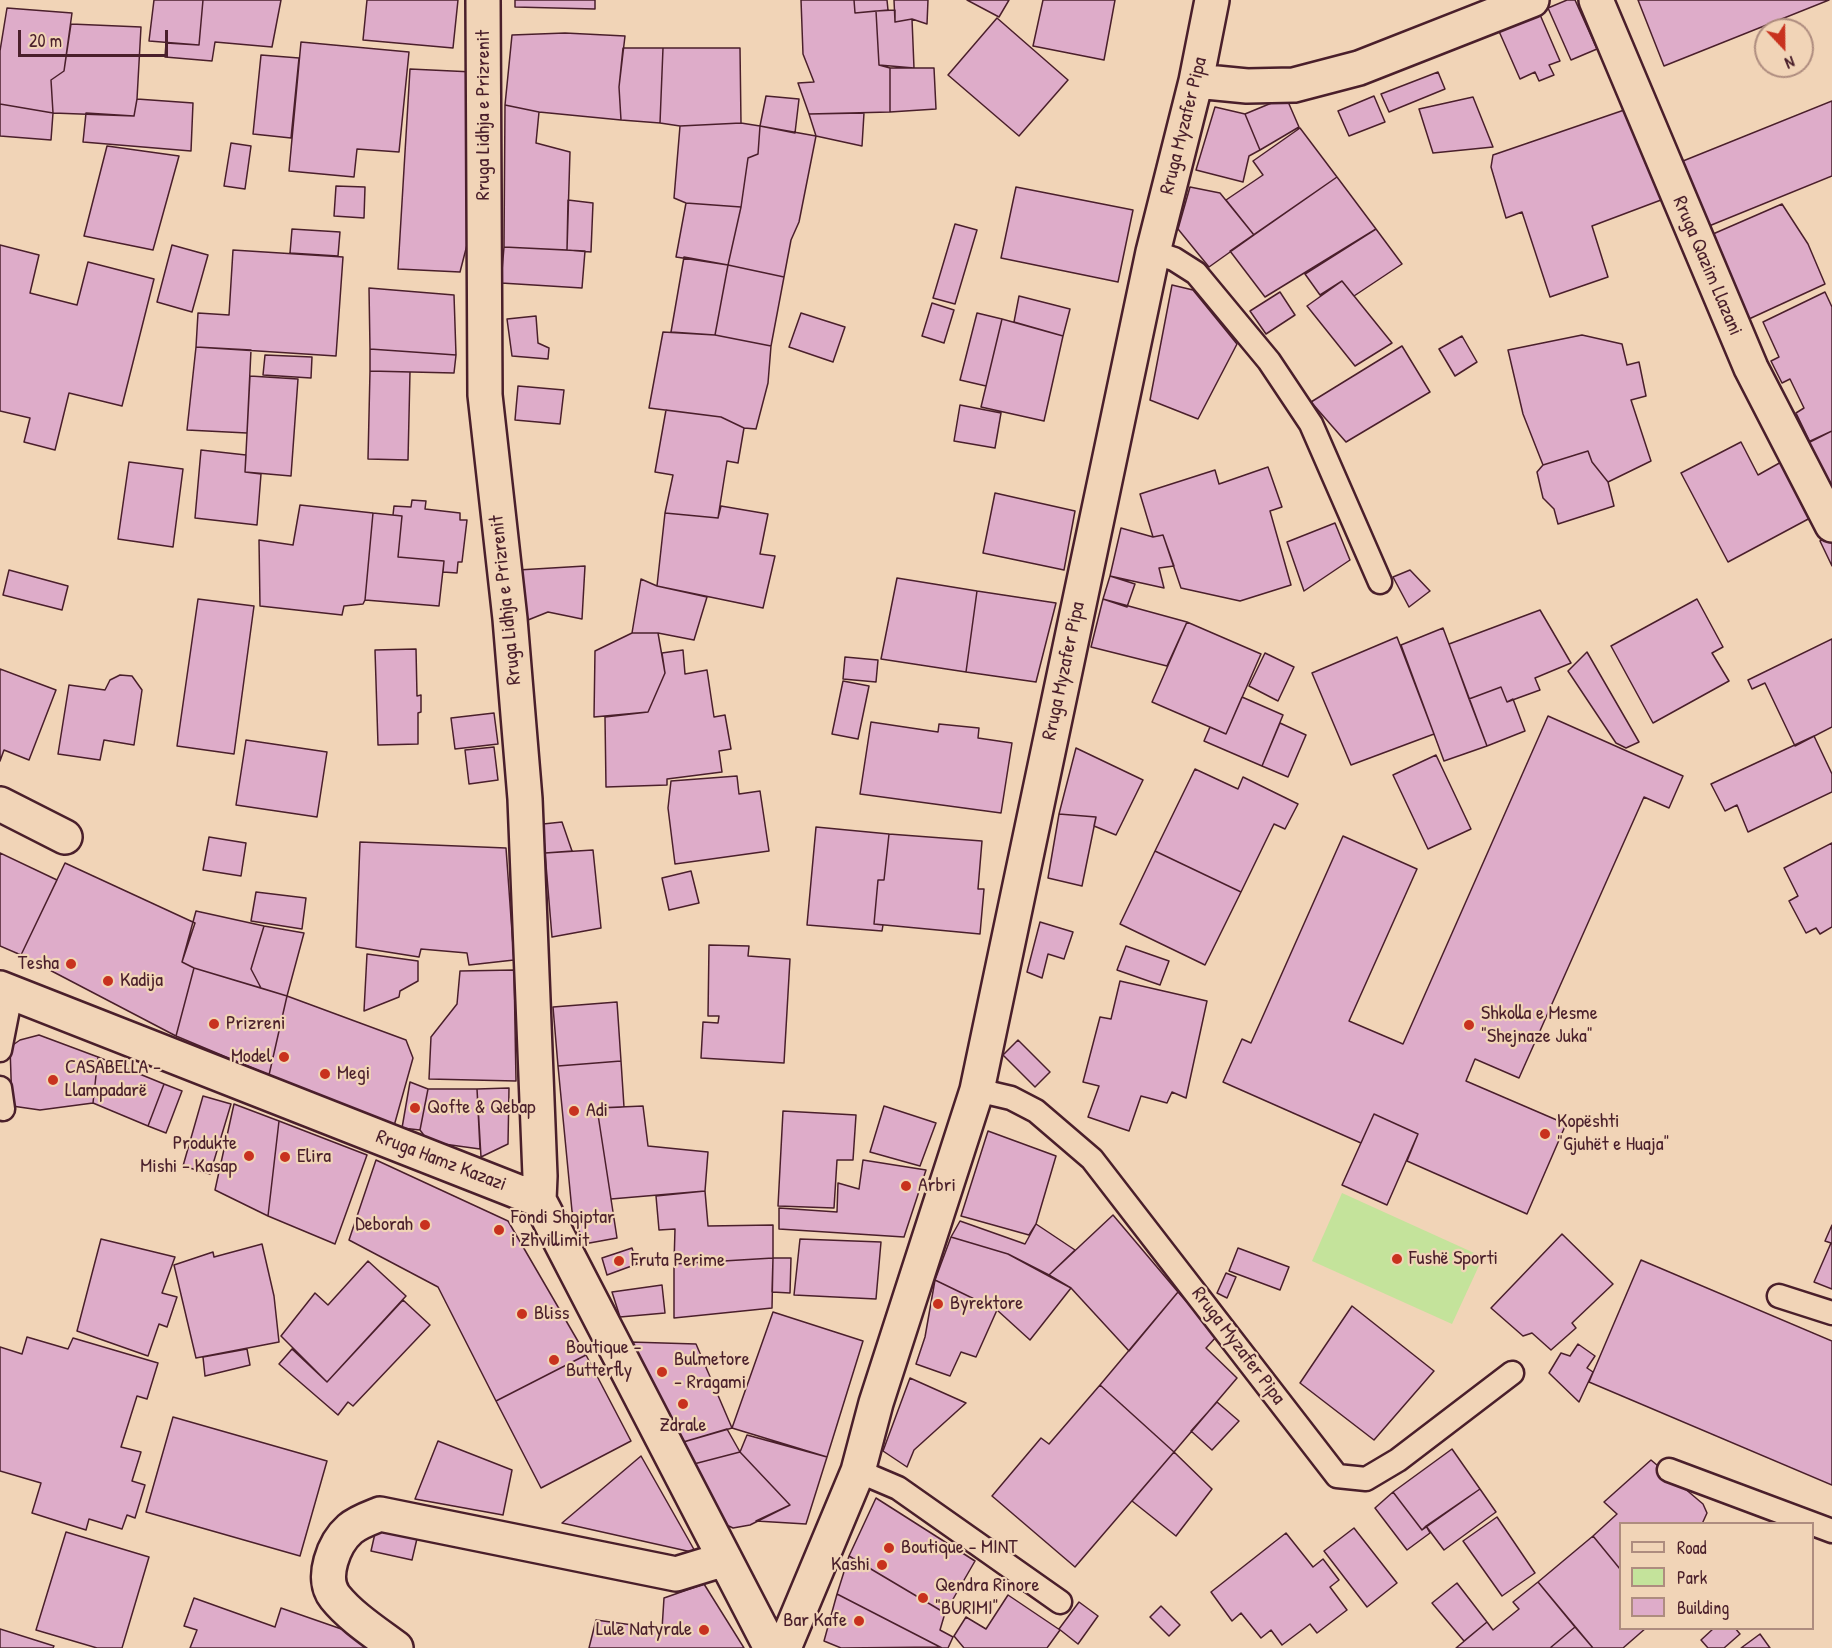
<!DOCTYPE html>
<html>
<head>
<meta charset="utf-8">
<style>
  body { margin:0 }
  #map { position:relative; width:1832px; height:1648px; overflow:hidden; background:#f1d4b7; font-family:"Patrick Hand",sans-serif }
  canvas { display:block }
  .legend { position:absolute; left:1619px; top:1522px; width:195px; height:108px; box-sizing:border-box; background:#f1d4b7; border:2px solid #ae8c7f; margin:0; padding:8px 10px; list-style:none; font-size:18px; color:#4a1f2b }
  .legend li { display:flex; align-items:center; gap:12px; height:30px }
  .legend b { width:30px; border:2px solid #ae8c7f }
  .north { position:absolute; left:1754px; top:18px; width:60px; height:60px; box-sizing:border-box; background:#f1d4b7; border:2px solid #ae8c7f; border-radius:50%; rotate:158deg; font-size:16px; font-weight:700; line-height:24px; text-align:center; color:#4a1f2b }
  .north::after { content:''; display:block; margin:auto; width:21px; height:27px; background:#c8321e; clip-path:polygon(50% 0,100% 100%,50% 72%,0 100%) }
  .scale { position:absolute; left:18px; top:30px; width:150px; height:27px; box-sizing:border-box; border:3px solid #4a1f2b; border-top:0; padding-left:8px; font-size:18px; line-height:21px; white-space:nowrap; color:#4a1f2b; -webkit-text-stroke:4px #f1d4b7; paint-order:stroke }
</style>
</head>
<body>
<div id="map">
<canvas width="1832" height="1648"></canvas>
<ul class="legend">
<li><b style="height:8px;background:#f1d4b7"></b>Road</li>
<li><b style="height:16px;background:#c4e39b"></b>Park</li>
<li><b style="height:16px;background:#deacc9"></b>Building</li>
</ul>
<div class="north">N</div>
<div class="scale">20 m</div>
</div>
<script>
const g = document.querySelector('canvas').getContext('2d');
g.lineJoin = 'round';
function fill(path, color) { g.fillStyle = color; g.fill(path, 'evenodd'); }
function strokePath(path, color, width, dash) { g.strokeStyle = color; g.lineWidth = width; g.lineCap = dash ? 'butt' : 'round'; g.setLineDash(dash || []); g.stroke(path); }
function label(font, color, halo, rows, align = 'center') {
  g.font = font + ' "Patrick Hand",sans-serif'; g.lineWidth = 4.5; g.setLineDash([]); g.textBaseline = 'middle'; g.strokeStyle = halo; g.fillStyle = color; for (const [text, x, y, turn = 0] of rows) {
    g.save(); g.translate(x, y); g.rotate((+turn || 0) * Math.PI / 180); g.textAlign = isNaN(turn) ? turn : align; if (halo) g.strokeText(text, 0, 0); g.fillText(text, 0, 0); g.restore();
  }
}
const green = new Path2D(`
  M1342 1193 1483 1257 1452 1324 1312 1261Z`);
const building = new Path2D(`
  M154 0H203L199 45 149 41Z
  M203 0H281L272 47 215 42 212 61 165 57 166 43 199 45Z
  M367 0H458L453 48 363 40Z
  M515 0H595V9L515 7Z
  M801 0H854L855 13 876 11 879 65 890 68V112L809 114 798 83 814 82 803 54Z
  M854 0H887L888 10 855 13Z
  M894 0H928L927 24 912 19 895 22Z
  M967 0H1009L999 17Z
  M1043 0H1115L1104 60 1033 46Z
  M1567 0H1575L1597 49 1571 60 1548 8Z
  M1638 0H1829L1664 66Z
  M7 8 72 13 64 71 51 80 53 113 0 104V51Z
  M895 10V22L912 19 914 68 879 65 876 11Z
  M1538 10 1560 61 1549 65 1554 75 1539 81 1535 72 1520 79 1498 29Z
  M997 18 1068 80 1019 136 948 75Z
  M71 24 141 27 137 99 134 116 53 113 51 80 64 71Z
  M565 33 625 36 619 87 621 120 539 112 505 105 512 35Z
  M301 42 409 52 399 152 357 149 354 177 289 171Z
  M623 48H663L660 123 621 120 619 87Z
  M663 48H740L741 123 680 126 660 123Z
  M261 55 299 58 291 138 253 134Z
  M890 68H934L936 109 890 112Z
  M410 69 473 72 468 241 460 272 398 269Z
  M1438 72 1445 89 1389 112 1381 94Z
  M766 96 799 99 795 133 760 126Z
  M1374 96 1385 122 1349 136 1338 111Z
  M1286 97 1299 127 1260 150 1245 114Z
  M1473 97 1493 147 1433 153 1419 109Z
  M137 99 193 103 191 151 83 142 86 113 134 116Z
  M1832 101V176L1709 226 1683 161Z
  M0 104 53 113 51 140 0 136Z
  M505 105 539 112 536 143 570 152 567 250 504 247Z
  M1215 107 1245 114 1260 150 1249 156 1243 182 1196 170Z
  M1633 107 1669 197 1592 226 1608 277 1550 297 1522 212 1506 218 1491 167 1493 155Z
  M864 113 862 146 816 136 809 114Z
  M741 123 760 126 758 154 748 158 741 207 686 203 674 198 680 126Z
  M760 126 816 136 799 222 791 240 784 277 728 265 741 207 748 158 758 154Z
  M1300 128 1337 177 1254 235 1226 200 1263 175 1253 161Z
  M231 143 251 146 245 189 224 186Z
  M107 146 179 156 153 250 84 236Z
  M1337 177 1376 229 1265 297 1230 251Z
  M336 186 365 187 364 218 334 216Z
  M1016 187 1133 210 1118 282 1001 258Z
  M1190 187 1220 193 1254 235 1209 267 1178 229Z
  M568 200 593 203 591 252 567 250Z
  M686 203 741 207 728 265 676 257Z
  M1782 204 1808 244 1825 284 1749 319 1713 234Z
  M955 224 977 230 955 304 933 298Z
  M292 229 340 232 338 256 290 253Z
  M1376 229 1402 264 1354 296 1342 281 1320 295 1305 274Z
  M0 245 39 255 30 293 77 305 88 262 154 279 122 406 69 393 55 450 24 442 30 418 0 411Z
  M172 245 208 255 192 312 157 302Z
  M504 247 585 251 582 288 501 283Z
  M233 250 343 257 336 356 196 347 198 313 229 315Z
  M684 257 728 265 715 335 671 332Z
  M728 265 784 277 771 346 715 335Z
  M1342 281 1392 343 1355 366 1307 306Z
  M1172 285 1193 290 1237 344 1198 419 1150 400Z
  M369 288 454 295 456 355 370 349Z
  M1280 292 1295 315 1266 334 1250 311Z
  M1825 292 1832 307V431L1810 442 1796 413 1804 408 1790 379 1782 383 1771 361 1779 357 1763 322Z
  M1019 296 1070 309 1063 336 1014 322Z
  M932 303 954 310 944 343 922 336Z
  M801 313 845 327 833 362 789 347Z
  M977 313 1002 319 986 386 960 380Z
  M536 316 538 343 549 348 548 359 512 356 507 319Z
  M1002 319 1063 336 1044 421 981 407Z
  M663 332 715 335 771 346 768 383 756 429 744 428 721 417 649 408Z
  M1582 335 1622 344 1627 365 1639 362 1646 396 1631 400 1651 461 1608 482 1592 462 1588 451 1543 465 1523 414 1508 350Z
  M1462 336 1477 362 1455 376 1439 349Z
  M1402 346 1430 392 1346 442 1311 402Z
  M196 347 251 350 247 433 187 430Z
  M370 349 456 355 454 373 370 371Z
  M265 355 312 357 311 378 263 375Z
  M370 371 410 372 408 460 368 459Z
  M250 376 298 379 291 476 245 472Z
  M518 386 564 390 560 424 515 420Z
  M960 405 1001 413 995 448 954 441Z
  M666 410 721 417 744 428 738 463 727 461 718 518 665 513 673 475 655 472Z
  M1832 431V495L1806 443Z
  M1741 442 1758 475 1783 461 1812 517 1728 562 1681 473Z
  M201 450 246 455 245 472 261 474 257 525 195 518Z
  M1588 451 1592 462 1608 482 1614 506 1558 524 1554 509 1543 498 1537 472 1543 465Z
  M129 462 183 469 173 547 118 539Z
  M1268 467 1282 507 1270 511 1291 585 1240 601 1181 588 1163 535 1153 537 1140 494 1215 470 1219 484Z
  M995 493 1075 511 1064 570 983 553Z
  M412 500 426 501 425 509 460 513V520H467L462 562H458L457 573 443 572 444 561 398 557 402 516 393 515 394 506 411 507Z
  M300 505 373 513 365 600 363 604 344 606 342 615 260 606 259 540 293 545Z
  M721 506 768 514 760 554 775 556 763 608 657 586 665 513 718 518Z
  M373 513 402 516 398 557 444 561 439 606 365 600Z
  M1335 523 1350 560 1304 591 1287 542Z
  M1121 528 1153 537 1163 535 1174 566 1159 568 1164 588 1110 576Z
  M1832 534V566L1820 541Z
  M585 566 582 619 548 612 528 620 518 570Z
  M9 570 68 586 62 610 3 595Z
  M1410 570 1430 591 1409 607 1393 577Z
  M1110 576 1135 584 1127 607 1103 599Z
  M897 578 977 591 966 672 881 659Z
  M641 579 657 586 707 597 694 640 658 633H632Z
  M977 591 1056 603 1036 682 966 672Z
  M198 599 254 606 234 754 177 746Z
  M1103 599 1187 622 1167 666 1091 647Z
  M1697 599 1723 647 1712 653 1729 681 1653 723 1611 646Z
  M1540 610 1571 663 1535 678 1540 690 1507 702 1501 687 1469 699 1449 644Z
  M1187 622 1261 654 1226 734 1152 702Z
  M1443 628 1487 746 1444 761 1401 645Z
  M632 633H658L665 673 648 712 594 717 595 651Z
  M1397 637 1434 734 1351 765 1312 673Z
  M1832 639V727L1795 746 1765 683 1752 689 1748 680Z
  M416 649 417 696 421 695V712L418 713V744L378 745 375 650Z
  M683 650 685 674 707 670 714 717 725 715 731 749 719 751 722 772 667 779V785L606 787 605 717 648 712 665 673 662 653Z
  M1587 652 1639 742 1626 748 1616 743 1568 671Z
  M1265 653 1294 667 1278 701 1249 686Z
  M845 657 878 660 876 682 843 679Z
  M0 669 56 690 29 760 4 750 0 761Z
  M120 675 132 676 142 690 134 745 104 740 100 760 58 754 69 685 105 690 110 680Z
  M843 681 869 686 858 739 832 734Z
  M1501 687 1507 702 1513 699 1525 731 1487 746 1469 699Z
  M1242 697 1283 715 1262 766 1204 741 1210 727 1226 734Z
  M494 713 498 744 455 749 451 718Z
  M1548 716 1683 776 1669 808 1644 797 1519 1078 1475 1059 1466 1081 1566 1124 1527 1214 1407 1161 1418 1134 1374 1114 1361 1143 1223 1082 1242 1039 1251 1043 1343 836 1417 869 1349 1021 1403 1044Z
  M871 722 938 732 939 724 979 728 978 738 1012 743 1001 813 860 794Z
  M1280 723 1306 735 1288 777 1262 766Z
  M1814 736 1832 774V792L1748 832 1737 805 1725 811 1711 784Z
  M246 740 327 752 317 817 236 805Z
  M494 747 498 780 469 784 465 750Z
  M1076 748 1143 780 1116 835 1094 826 1096 817 1059 814Z
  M1436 755 1471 829 1428 849 1393 775Z
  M1195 769 1238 789 1243 777 1298 804 1285 829 1274 824 1241 892 1155 851Z
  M737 776 739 794 760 791 769 851 675 864 668 808 671 781Z
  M1059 814 1096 817 1082 886 1048 878Z
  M562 822 572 851 545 853 543 824Z
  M816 827 889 834 884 880H878L874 924 883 925 882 931 807 925Z
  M889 834 982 841 978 889H984L980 934 874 924 878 880H884Z
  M209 837 246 843 241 876 203 870Z
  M360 842 506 848 514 960 469 965 467 953 421 949 419 957 356 947Z
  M1832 843V927L1820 934 1816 928 1806 933 1789 901 1798 896 1784 868Z
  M593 850 601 928 552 937 545 853Z
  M1155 851 1241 892 1205 965 1120 924Z
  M0 853 57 880 21 955 0 946Z
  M65 863 195 923 182 962 194 968 176 1036 21 955Z
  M691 871 699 903 669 910 662 878Z
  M256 892 306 898 302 929 251 921Z
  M196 911 264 926 251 969 261 988 194 968 182 962Z
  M1040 922 1073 932 1064 959 1048 954 1042 978 1027 972Z
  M264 926 304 933 287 996 261 988 251 969Z
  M709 945 749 946 748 956 790 959 784 1063 701 1058 703 1022 718 1023 719 1016H708Z
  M1126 946 1169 961 1160 985 1117 970Z
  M367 954 418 961V981L400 991 399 997 364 1011Z
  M194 968 287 996 269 1075 176 1036Z
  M514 970 516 1081 429 1079 431 1037 457 1004 460 971Z
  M1120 981 1207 1001 1186 1098 1172 1092 1167 1103 1141 1096 1129 1131 1088 1117 1099 1086 1083 1082 1100 1017 1111 1019Z
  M287 996 406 1040 413 1058 394 1126 269 1075Z
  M617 1002 621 1061 558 1066 553 1007Z
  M39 1035 98 1057 93 1103 40 1110 12 1106 10 1047 20 1040Z
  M1018 1040 1050 1072 1035 1087 1003 1055Z
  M98 1057 164 1084 148 1126 93 1103Z
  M621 1061 624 1107 597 1108 617 1238 584 1244 572 1211 558 1066Z
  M410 1082 428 1089 420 1130 402 1128Z
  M164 1084 182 1091 166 1133 148 1126Z
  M509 1088 508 1144 481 1157 477 1089Z
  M428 1089H477L480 1149 429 1142 420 1130Z
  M203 1096 231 1104 210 1174 183 1166Z
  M234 1104 279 1121 268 1216 215 1190Z
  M643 1106 648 1146 708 1152 705 1191 611 1199 597 1108Z
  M884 1106 936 1123 920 1166 870 1152Z
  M783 1111 856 1115 853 1160H837L834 1208 778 1206Z
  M1374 1114 1418 1134 1387 1205 1342 1185Z
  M279 1121 367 1155 335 1244 268 1216Z
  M988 1131 1056 1156 1036 1224 1029 1235 961 1216Z
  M376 1160 508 1221 586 1355 496 1401 438 1287 349 1240Z
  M863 1160 926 1170 904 1237 779 1229V1208L837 1212 838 1183 859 1189Z
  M705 1191 708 1226 773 1225V1258L674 1264 675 1229 659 1230 656 1196Z
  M1113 1215 1178 1292 1129 1351 1071 1288 1049 1275Z
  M960 1221 1025 1244 1036 1224 1075 1250 1049 1275 1008 1254 951 1237Z
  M1832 1225V1289L1814 1282 1831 1243 1825 1241Z
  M1562 1234 1613 1284 1572 1323 1576 1328 1551 1350 1532 1333 1523 1336 1491 1308Z
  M951 1237 1008 1254 1071 1288 1030 1340 997 1310 935 1280Z
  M101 1239 175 1257 162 1293 177 1297 167 1327 159 1324 148 1356 77 1331Z
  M800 1239 881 1242 876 1299 794 1295Z
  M262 1244 274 1296 279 1342 196 1358 174 1265 213 1252 214 1257Z
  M632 1248 637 1264 607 1275 602 1258Z
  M1238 1248 1289 1267 1280 1290 1229 1271Z
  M773 1258 772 1308 674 1318V1264Z
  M773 1258H791L790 1293 772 1292Z
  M1641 1260 1832 1341V1485L1589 1382Z
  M368 1261 406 1296 327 1382 281 1336 315 1293 328 1305Z
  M1226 1273 1236 1277 1227 1298 1217 1293Z
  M935 1280 997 1310 976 1357 961 1352 950 1376 916 1364 925 1337Z
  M662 1285 665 1313 620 1317 612 1292Z
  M1178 1292 1217 1336 1206 1348 1237 1378 1174 1452 1100 1385Z
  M403 1300 430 1325 353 1406 348 1402 338 1415 279 1364 292 1349 327 1382Z
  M1352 1306 1434 1371 1374 1440 1300 1383Z
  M773 1312 863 1341 827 1457 732 1428Z
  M27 1337 68 1349 73 1338 158 1363 147 1399 137 1396 121 1447 141 1452 132 1481 145 1485 135 1518 127 1515 122 1529 89 1519 86 1530 32 1513 41 1483 0 1471V1347L22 1354Z
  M630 1342 696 1344 732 1428 680 1443Z
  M1578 1344 1595 1356 1587 1368 1593 1372 1579 1402 1549 1373 1561 1353 1570 1356Z
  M247 1349 250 1365 205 1376 203 1357Z
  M586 1355 631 1441 541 1488 496 1401Z
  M910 1378 966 1403 914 1450 907 1467 883 1451Z
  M1100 1385 1174 1452 1075 1567 992 1496 1041 1438 1049 1444Z
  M1217 1402 1239 1421 1212 1450 1191 1431Z
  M173 1417 327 1461 300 1556 146 1512Z
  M727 1429 740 1452 690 1465 680 1443Z
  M747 1435 827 1457 806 1524 756 1521 790 1505 740 1452Z
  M438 1441 512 1470 503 1515 415 1499Z
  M1452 1449 1480 1489 1422 1530 1393 1492Z
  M740 1452 790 1505 750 1525 733 1528 720 1522 690 1465Z
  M1174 1452 1212 1489 1176 1536 1132 1501Z
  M641 1456 696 1553 562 1523Z
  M1651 1460 1703 1504 1707 1513 1702 1524H1620V1569L1593 1536 1617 1514 1604 1502Z
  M1480 1489 1496 1512 1444 1550 1426 1526Z
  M1393 1492 1422 1530 1426 1526 1430 1533 1407 1550 1375 1508Z
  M876 1498 975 1561 945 1613 849 1556Z
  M1497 1517 1535 1573 1502 1596 1463 1541Z
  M378 1520 419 1530 412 1560 371 1551Z
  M1354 1528 1397 1583 1367 1607 1324 1551Z
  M66 1532 149 1557 122 1648H97L36 1630Z
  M1286 1533 1313 1567 1323 1559 1339 1580 1330 1587 1347 1610 1317 1633 1310 1624 1282 1645 1271 1630 1261 1638 1241 1613 1232 1621 1211 1592Z
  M1593 1536 1620 1569V1628H1646L1623 1648H1593L1538 1582Z
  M849 1556 945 1613 940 1630 953 1637 948 1648H942L837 1594Z
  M1538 1582 1575 1627 1550 1648H1456L1487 1622 1493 1630 1519 1609 1513 1602Z
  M1457 1583 1487 1622 1464 1641 1432 1603Z
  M704 1584 744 1648H589L596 1620 662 1629 664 1598Z
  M837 1594 940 1647 841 1648 824 1641Z
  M1008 1595 1060 1630 1047 1648H964L954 1636 966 1617 986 1629Z
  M194 1598 275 1627 281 1608 373 1640 371 1648H190L197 1630 184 1626Z
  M1079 1602 1098 1616 1078 1644 1059 1629Z
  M1161 1606 1180 1625 1169 1636 1150 1617Z
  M1575 1627 1593 1648H1550Z
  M1714 1628H1735L1740 1634 1724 1648H1708L1701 1640Z
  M0 1629 54 1646 53 1648H0Z
  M1760 1634 1770 1648H1741Z`);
const lane = new Path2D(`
  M1153 252 1174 259 1196 273 1269 361 1311 424 1380 582
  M0 1050 11 994
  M0 1088 3 1109
  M977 1090 1011 1098 1036 1111 1092 1159 1337 1476 1366 1479 1398 1460 1512 1373
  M1779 1296 1832 1313
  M1669 1470 1832 1531
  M858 1471 898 1488 1060 1602`);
const street = new Path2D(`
  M483 0 485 395 510 619 525 799 540 1176 539 1200
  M1596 0 1751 368 1832 525
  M1196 81 1247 86 1294 85 1359 68 1532 0
  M0 804 65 837
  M0 988 539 1200 771 1648
  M396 1648C376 1633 351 1617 335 1597 320 1578 334 1543 350 1529 358 1522 370 1518 380 1514L676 1574 725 1559
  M784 1648 858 1471 876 1403 977 1090 1153 252 1196 81 1212 0`);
const markers = [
  [71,964,6,"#c8321e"],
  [108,981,6,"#c8321e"],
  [214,1024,6,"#c8321e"],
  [1469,1025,6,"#c8321e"],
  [284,1057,6,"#c8321e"],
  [325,1074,6,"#c8321e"],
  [53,1080,6,"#c8321e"],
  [415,1108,6,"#c8321e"],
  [574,1111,6,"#c8321e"],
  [1545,1134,6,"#c8321e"],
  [249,1156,6,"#c8321e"],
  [285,1157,6,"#c8321e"],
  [906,1186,6,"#c8321e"],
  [425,1225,6,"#c8321e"],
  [499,1230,6,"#c8321e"],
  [1397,1259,6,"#c8321e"],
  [619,1261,6,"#c8321e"],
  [938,1304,6,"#c8321e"],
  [522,1314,6,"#c8321e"],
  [554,1360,6,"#c8321e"],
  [662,1372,6,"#c8321e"],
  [683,1404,6,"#c8321e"],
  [889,1548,6,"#c8321e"],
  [882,1565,6,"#c8321e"],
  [923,1598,6,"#c8321e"],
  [859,1621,6,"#c8321e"],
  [704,1630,6,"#c8321e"]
];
const streetNames = [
  ["Rruga Lidhja e Prizrenit",484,115,-90],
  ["Rruga Myzafer Pipa",1184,126,-76],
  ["Rruga Qazim Llazani",1707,266,67],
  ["Rruga Lidhja e Prizrenit",506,600,-96],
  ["Rruga Myzafer Pipa",1064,671,-78],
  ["Rruga Hamz Kazazi",441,1161,21],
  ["Rruga Myzafer Pipa",1238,1346,53]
];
const poiNames = [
  ["Tesha",59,964,"right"],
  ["Kadija",120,981],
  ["Shkolla e Mesme",1481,1014],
  ["\"Shejnaze Juka\"",1481,1037],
  ["Prizreni",226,1024],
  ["Model",272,1057,"right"],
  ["CASABELLA -",65,1068],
  ["Llampadarë",65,1091],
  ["Megi",337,1074],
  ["Qofte & Qebap",427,1108],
  ["Adi",586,1111],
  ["Kopështi",1557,1122],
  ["\"Gjuhët e Huaja\"",1557,1145],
  ["Produkte",237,1144,"right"],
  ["Mishi - Kasap",237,1167,"right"],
  ["Elira",297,1157],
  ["Arbri",918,1186],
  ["Fondi Shqiptar",511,1218],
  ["i Zhvillimit",511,1241],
  ["Deborah",413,1225,"right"],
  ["Fushë Sporti",1409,1259],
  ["Fruta Perime",631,1261],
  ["Byrektore",950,1304],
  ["Bliss",534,1314],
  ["Boutique -",566,1348],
  ["Butterfly",566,1371],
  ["Bulmetore",674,1360],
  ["- Rragami",674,1383],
  ["Zdrale",683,1426,"center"],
  ["Boutique - MINT",901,1548],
  ["Kashi",870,1565,"right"],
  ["Qendra Rinore",935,1586],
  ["\"BURIMI\"",935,1609],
  ["Bar Kafe",847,1621,"right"],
  ["Lule Natyrale",692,1630,"right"]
];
fill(green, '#c4e39b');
fill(building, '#deacc9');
strokePath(building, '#4a1f2b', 1.5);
strokePath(lane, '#4a1f2b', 27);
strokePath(street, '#4a1f2b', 38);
strokePath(lane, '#f1d4b7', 22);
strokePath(street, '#f1d4b7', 33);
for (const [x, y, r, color] of markers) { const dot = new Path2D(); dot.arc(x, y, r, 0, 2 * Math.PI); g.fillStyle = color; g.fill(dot); strokePath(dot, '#f1d4b7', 2); }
label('20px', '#4a1f2b', '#f1d4b7', streetNames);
label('20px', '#4a1f2b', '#f1d4b7', poiNames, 'left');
</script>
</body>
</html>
